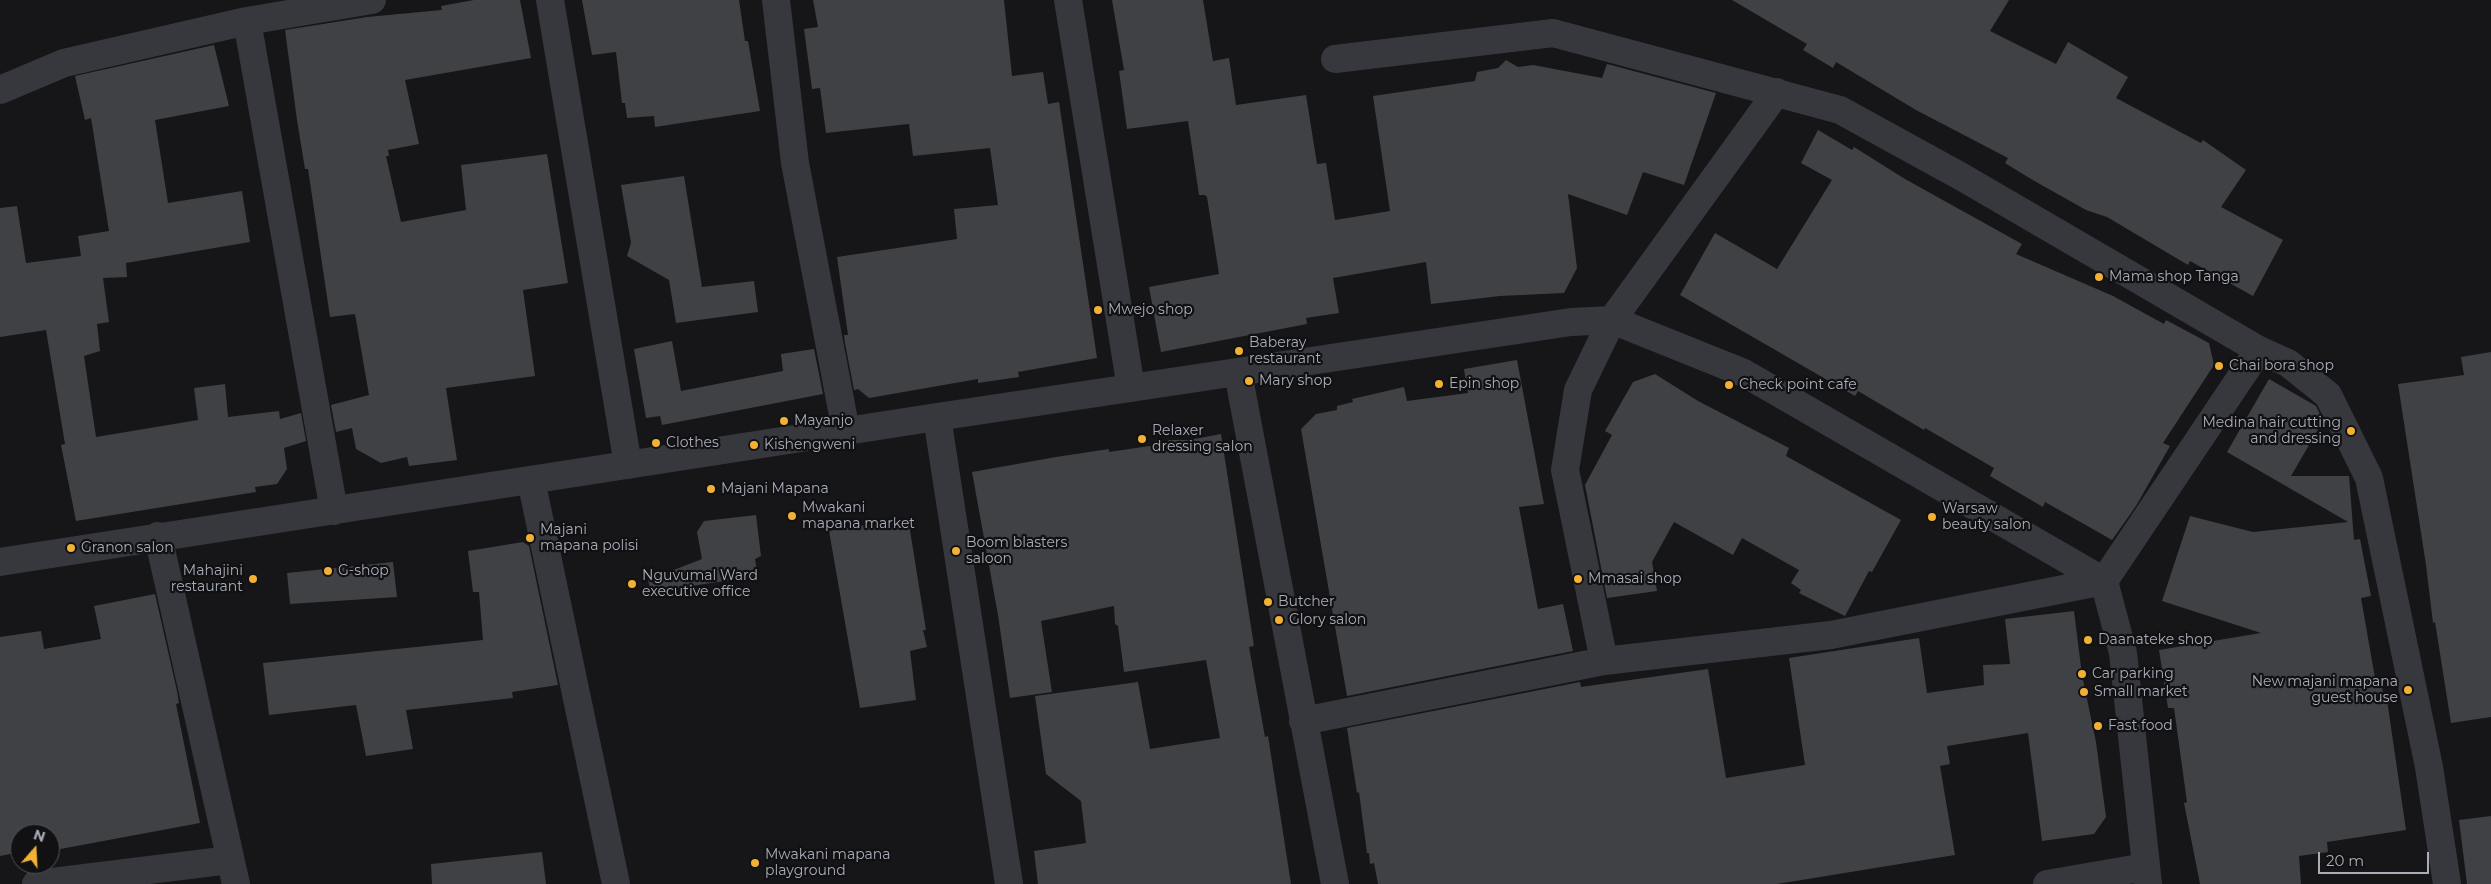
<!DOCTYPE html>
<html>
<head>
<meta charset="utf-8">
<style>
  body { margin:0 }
  #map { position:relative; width:2491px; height:884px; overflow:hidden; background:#161618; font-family:Montserrat,sans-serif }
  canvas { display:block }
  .north { position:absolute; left:10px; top:824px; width:50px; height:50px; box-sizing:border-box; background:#111113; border:1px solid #4d4f55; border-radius:50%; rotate:19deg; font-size:14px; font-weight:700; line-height:20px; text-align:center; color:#a8adb8 }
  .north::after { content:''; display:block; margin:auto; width:18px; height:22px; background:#f2b134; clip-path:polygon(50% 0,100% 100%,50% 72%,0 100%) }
  .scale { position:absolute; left:2318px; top:852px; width:111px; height:22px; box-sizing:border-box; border:2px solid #a8adb8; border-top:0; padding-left:6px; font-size:15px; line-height:18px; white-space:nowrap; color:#a8adb8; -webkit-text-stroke:4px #111113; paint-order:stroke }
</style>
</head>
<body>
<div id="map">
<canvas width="2491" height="884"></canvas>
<div class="north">N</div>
<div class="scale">20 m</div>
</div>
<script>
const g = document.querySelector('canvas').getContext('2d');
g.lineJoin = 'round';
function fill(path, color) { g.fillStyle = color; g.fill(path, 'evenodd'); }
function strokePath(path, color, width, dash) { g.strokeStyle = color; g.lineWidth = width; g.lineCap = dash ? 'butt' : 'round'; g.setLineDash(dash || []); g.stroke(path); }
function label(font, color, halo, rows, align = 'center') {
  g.font = font + ' Montserrat,sans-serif'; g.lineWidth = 4.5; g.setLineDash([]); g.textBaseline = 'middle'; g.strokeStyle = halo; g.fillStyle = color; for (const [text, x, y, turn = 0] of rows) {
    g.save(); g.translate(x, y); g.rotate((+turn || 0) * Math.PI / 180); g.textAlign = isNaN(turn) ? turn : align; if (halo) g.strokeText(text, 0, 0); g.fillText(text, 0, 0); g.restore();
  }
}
const building = new Path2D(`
  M474 0H520L531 58 405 80 419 144 388 150 389 156H386L401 222 466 210 461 165 547 154 568 283 523 290 535 376 446 388 457 460 409 466 407 457 381 463 356 449 352 428 336 432 331 405 369 395 355 314 330 317 308 169H305L297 120 285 30 367 17 442 10 441 6Z
  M582 0H739L745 41H748L760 111 655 127 654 116 627 118 625 103H622L616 52 592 55Z
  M813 0H1004L1012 76 1043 72 1048 104 1059 102 1097 358 1018 372 1019 377 978 383V379L869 398 858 389 854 390 845 343 844 335H848L837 257 957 239 954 209 998 205 990 148 913 156 909 124 826 133 820 88 812 89 804 29 818 27Z
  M1112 0H1203L1213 61 1229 58 1236 105 1306 95 1317 164 1326 163 1335 220 1390 211 1373 96 1475 81 1477 72 1498 68 1506 60 1518 67 1533 65 1602 78 1607 64 1716 93 1684 185 1643 172 1627 215 1568 194 1577 268 1564 293 1500 296 1431 304 1426 262 1333 278 1339 313 1306 318 1307 324 1161 352 1149 287 1219 274 1207 197 1205 195H1199L1188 121 1127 129 1119 71 1124 70Z
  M1732 0H2009L1990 31 2056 64 2068 42 2128 77 2116 98 2201 143 2203 140 2246 170 2221 207 2283 240 2253 296 2190 261 2188 265 2107 217 2086 210 2031 179 2005 163 2008 158 1916 110 1836 62 1833 68 1803 50 1807 44Z
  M214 45 229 106 155 120 168 203 242 191 250 242 126 263 127 277 103 278 109 322 97 324 100 351 84 356 96 437 198 420 194 388 225 384 228 417 279 411 280 419 301 413 306 441 284 448 287 469 277 484 255 487 256 492 76 521 61 445 65 444 46 330 0 337V208L17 206 26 263 81 256 78 236 109 231 91 118 85 120 75 76Z
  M1818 130 1852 150 1854 147 1905 179 2022 244 2016 254 2113 296 2164 324 2166 320 2209 343 2214 365 2163 443 2170 446 2136 506 2112 540 2045 502 2043 507 1990 476 1994 468 1925 428 1924 430 1858 391 1855 396 1680 295 1715 233 1777 269 1832 180 1801 163Z
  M684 176 702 287 754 281 758 312 676 323 669 280 627 256 631 243 621 185Z
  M672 341 681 391 783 371 781 354 814 349 823 394 662 425 660 416 646 418 634 349Z
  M2491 352V717L2451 723 2435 622 2433 623 2426 565 2398 384 2464 375 2461 357Z
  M1517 360 1544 504 1519 507 1538 609 1563 604 1573 651 1347 696 1301 429 1316 414 1337 410V406L1353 402 1352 399 1404 387 1407 401 1468 393 1464 369Z
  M1655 374 1698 401 1789 448 1786 456 1901 520 1872 572 1869 571 1845 616 1799 593 1801 590 1791 583 1799 570 1742 538 1733 555 1674 522 1652 562 1657 591 1607 598 1585 485 1612 435 1605 431 1633 382Z
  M2269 379 2316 406 2323 421 2291 476H2349L2354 540 2360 539 2371 596 2361 598 2375 678H2381L2383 694 2386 693 2406 830 2327 842 2328 852 2299 856 2301 884H2200L2184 803 2187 802 2174 708H2168L2159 650 2261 633 2162 601 2190 516 2253 532 2348 522 2227 452Z
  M1221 434 1254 646 1249 647 1265 737 1268 736 1291 884H1038L1034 851 1086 843 1081 801 1046 774 1035 696 1138 682 1150 749 1220 738 1206 660 1124 672 1118 626 1115 624 1114 606 1041 621 1052 692 1010 698 998 615 972 472 1056 457 1109 449V452L1163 444 1169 440H1189Z
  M756 515 761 556 755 559 758 576 651 592 648 580 702 559 697 532 704 521Z
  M908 518 926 630H923L927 647 910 651 916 700 860 708 829 531Z
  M523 542 529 546 558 685 512 692 513 698 406 710 413 749 366 756 356 705 269 715 263 663 483 640 479 592H473L468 551Z
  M393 562 397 597 290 604 287 573Z
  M155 594 177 691 179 703 176 704 200 823 55 850 54 847H50V834H20V852L0 856V637L41 631 44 649 101 639 94 606Z
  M2074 611 2082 675 2096 742 2106 817 2094 834 2042 841 2028 733 1947 746 1950 764 1940 766 1955 855 1777 884H1378L1374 863 1370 864 1369 853H1367L1359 792 1357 793 1347 728 1580 682 1581 687 1708 669 1726 778 1805 765 1789 658 1919 638 1927 693 1984 685 1983 665 2010 664 2005 619Z
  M2491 816V884H2467L2459 820Z
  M542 852 546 884H432L431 864Z`);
const street = new Path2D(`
  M550 0 628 465
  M776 0 795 163 846 431
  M1068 0 1131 388
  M247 21 334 511
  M1335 59 1553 33 1840 110 1962 177 2259 350 2288 363 2328 395 2369 478 2429 767 2447 884
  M0 90 64 63 247 21 372 0
  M1238 373 1335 884
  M937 417 1009 884
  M531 480 616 884
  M158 536 236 884
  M0 562 937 417 1571 322 1612 320 1744 373 2104 581 2123 653 2148 884
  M1604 661 1565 470 1578 390 1612 320 1777 92
  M1303 721 1604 661 1831 635 2104 581 2259 350
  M36 884 230 860
  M2047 884 2145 867`);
const markers = [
  [2099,277,5,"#f2b134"],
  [1098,310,5,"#f2b134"],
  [1239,351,5,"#f2b134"],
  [2219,366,5,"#f2b134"],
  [1249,381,5,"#f2b134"],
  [1439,384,5,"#f2b134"],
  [1729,385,5,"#f2b134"],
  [784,421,5,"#f2b134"],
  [2351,431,5,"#f2b134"],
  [1142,439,5,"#f2b134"],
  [656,443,5,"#f2b134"],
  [754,445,5,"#f2b134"],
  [711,489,5,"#f2b134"],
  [792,516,5,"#f2b134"],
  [1932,517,5,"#f2b134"],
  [530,538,5,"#f2b134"],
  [71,548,5,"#f2b134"],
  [956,551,5,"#f2b134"],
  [328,571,5,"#f2b134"],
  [253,579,5,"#f2b134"],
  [1578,579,5,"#f2b134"],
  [632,584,5,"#f2b134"],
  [1268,602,5,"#f2b134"],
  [1279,620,5,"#f2b134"],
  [2088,640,5,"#f2b134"],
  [2082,674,5,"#f2b134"],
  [2408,690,5,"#f2b134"],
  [2084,692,5,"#f2b134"],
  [2098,726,5,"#f2b134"],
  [755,863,5,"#f2b134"]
];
const poiNames = [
  ["Mama shop Tanga",2109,277],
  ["Mwejo shop",1108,310],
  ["Baberay",1249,343],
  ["restaurant",1249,359],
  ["Chai bora shop",2229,366],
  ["Mary shop",1259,381],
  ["Epin shop",1449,384],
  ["Check point cafe",1739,385],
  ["Mayanjo",794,421],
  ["Medina hair cutting",2341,423,"right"],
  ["and dressing",2341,439,"right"],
  ["Relaxer",1152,431],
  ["dressing salon",1152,447],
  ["Clothes",666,443],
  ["Kishengweni",764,445],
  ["Majani Mapana",721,489],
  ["Mwakani",802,508],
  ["mapana market",802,524],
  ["Warsaw",1942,509],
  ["beauty salon",1942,525],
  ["Majani",540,530],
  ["mapana polisi",540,546],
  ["Boom blasters",966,543],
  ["saloon",966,559],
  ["Granon salon",81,548],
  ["Mahajini",243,571,"right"],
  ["restaurant",243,587,"right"],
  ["G-shop",338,571],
  ["Nguvumal Ward",642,576],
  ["executive office",642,592],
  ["Mmasai shop",1588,579],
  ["Butcher",1278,602],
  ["Glory salon",1289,620],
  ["Daanateke shop",2098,640],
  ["Car parking",2092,674],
  ["New majani mapana",2398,682,"right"],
  ["guest house",2398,698,"right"],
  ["Small market",2094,692],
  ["Fast food",2108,726],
  ["Mwakani mapana",765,855],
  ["playground",765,871]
];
fill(building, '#404145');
strokePath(street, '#37383d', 28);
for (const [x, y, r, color] of markers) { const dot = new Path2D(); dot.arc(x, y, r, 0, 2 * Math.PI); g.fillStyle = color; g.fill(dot); strokePath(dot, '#111113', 2); }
label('14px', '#a8adb8', '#111113', poiNames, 'left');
</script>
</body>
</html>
